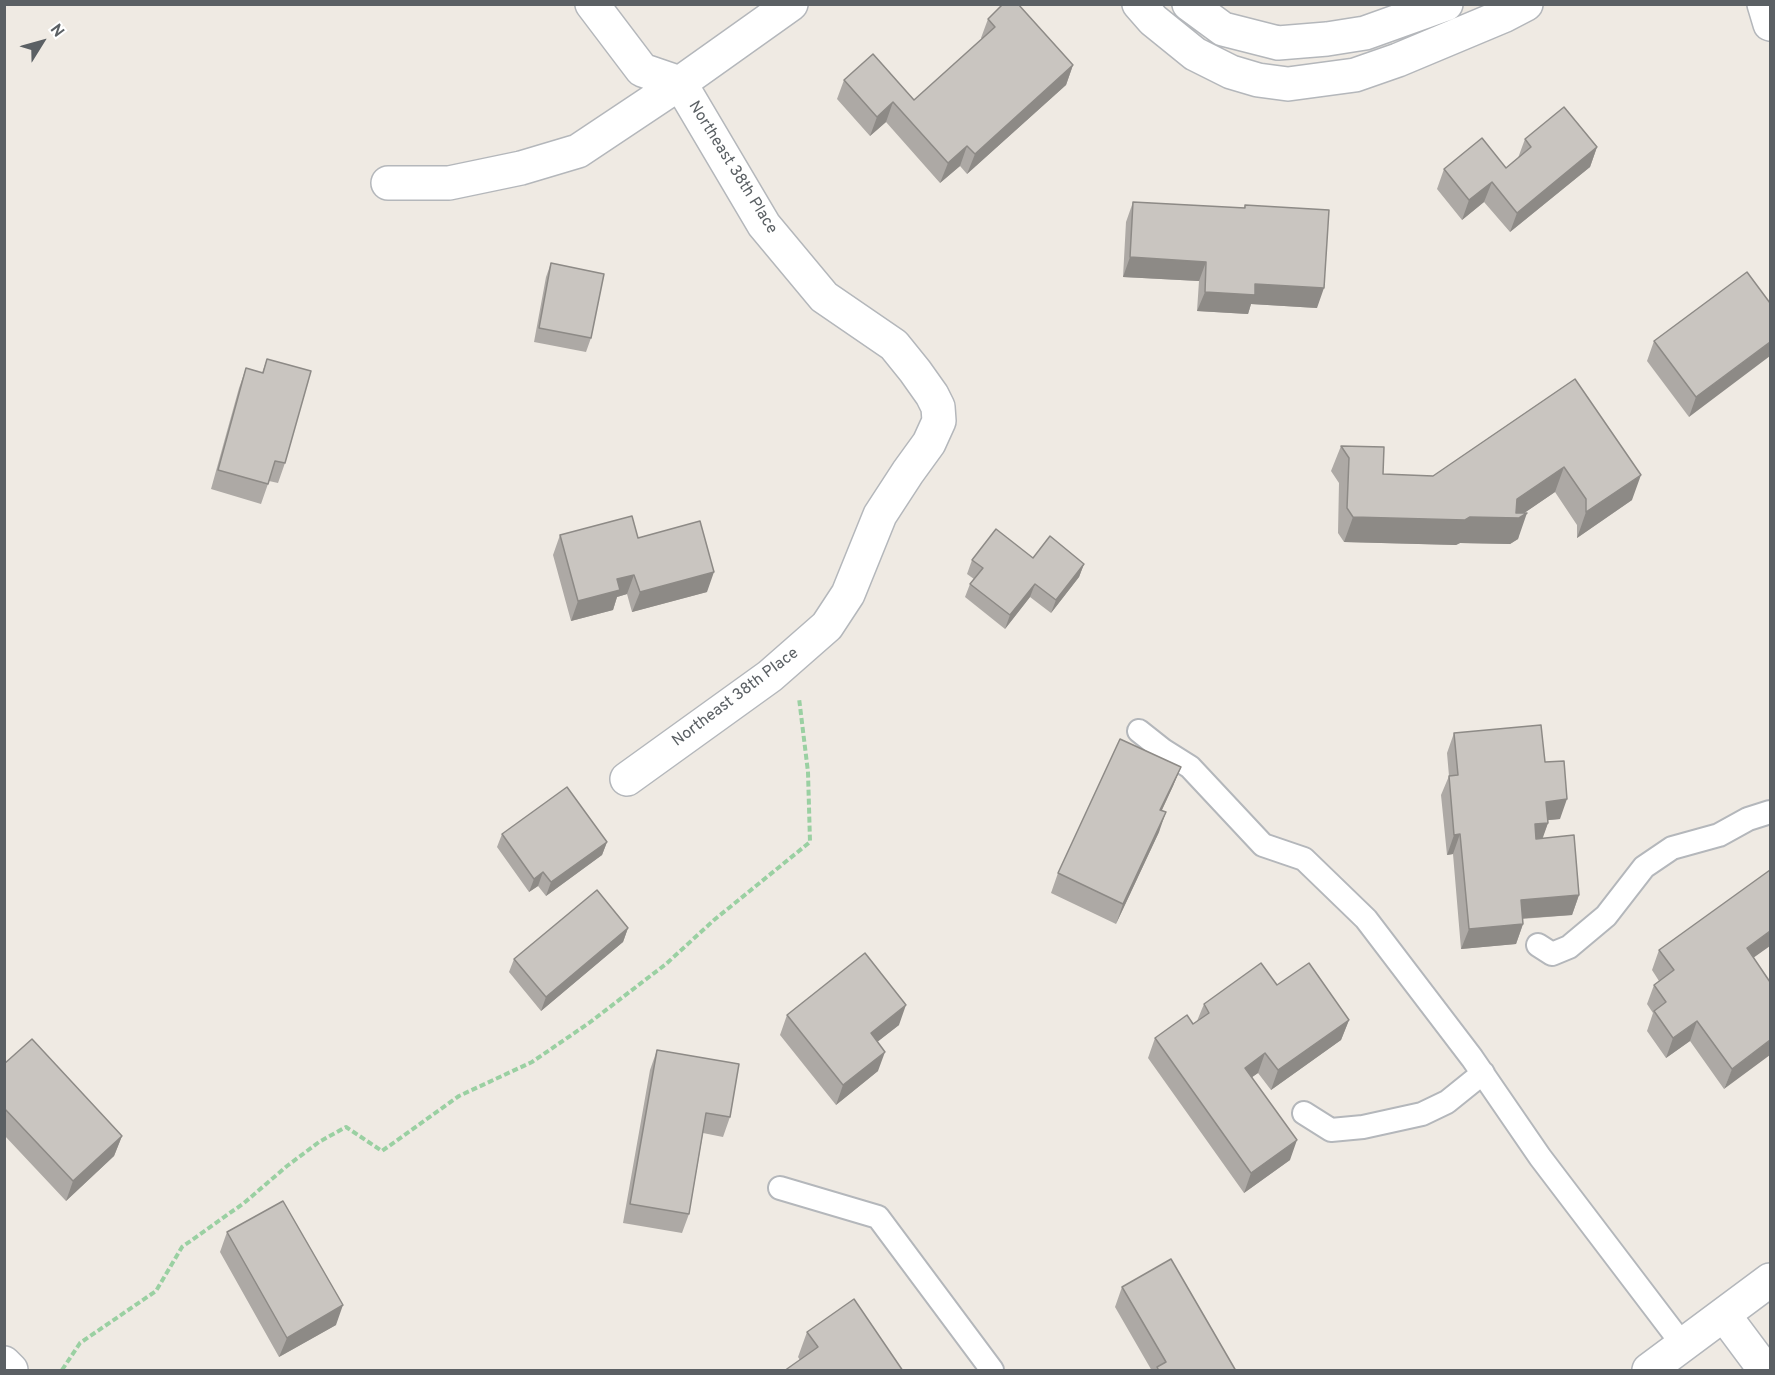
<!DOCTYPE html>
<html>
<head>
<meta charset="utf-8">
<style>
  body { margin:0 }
  #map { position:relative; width:1775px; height:1375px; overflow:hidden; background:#efeae3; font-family:Overpass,sans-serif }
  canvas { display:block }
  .frame { position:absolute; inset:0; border:6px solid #5b6064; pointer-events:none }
  .north { position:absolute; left:12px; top:12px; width:60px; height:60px; -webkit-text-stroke:4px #fff; paint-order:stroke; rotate:53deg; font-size:16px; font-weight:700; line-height:24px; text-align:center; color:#5b6064 }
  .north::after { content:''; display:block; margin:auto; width:21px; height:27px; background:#5b6064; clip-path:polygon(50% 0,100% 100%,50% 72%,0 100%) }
</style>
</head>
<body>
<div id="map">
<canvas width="1775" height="1375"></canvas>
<div class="frame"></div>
<div class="north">N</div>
</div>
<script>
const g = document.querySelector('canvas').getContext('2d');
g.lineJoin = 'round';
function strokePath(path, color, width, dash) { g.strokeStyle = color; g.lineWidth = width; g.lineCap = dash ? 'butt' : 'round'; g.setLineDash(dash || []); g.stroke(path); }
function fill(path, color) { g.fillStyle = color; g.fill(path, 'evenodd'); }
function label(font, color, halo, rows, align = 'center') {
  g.font = font + ' Overpass,sans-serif'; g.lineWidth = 4.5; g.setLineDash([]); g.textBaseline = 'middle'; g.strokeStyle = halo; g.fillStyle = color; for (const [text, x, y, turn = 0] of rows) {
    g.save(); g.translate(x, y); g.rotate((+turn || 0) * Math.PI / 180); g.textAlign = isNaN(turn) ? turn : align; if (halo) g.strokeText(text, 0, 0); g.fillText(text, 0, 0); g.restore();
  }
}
const path = new Path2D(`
  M62 1370 80 1343 156 1291 182 1247 244 1203 287 1166 319 1142 346 1127 382 1151 459 1096 532 1062 589 1023 666 964 714 920 810 842 808 772 799 698`);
const service = new Path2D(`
  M1139 731 1163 750 1190 767 1263 845 1304 859 1366 919 1472 1058 1540 1157 1683 1345
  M1538 945 1552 954 1569 947 1606 916 1644 867 1672 848 1719 835 1748 819 1770 812
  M1304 1113 1331 1130 1363 1127 1422 1114 1447 1102 1483 1073
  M780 1188 878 1217 992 1370`);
const minor = new Path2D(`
  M592 4 642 70 680 83 764 225 824 297 894 345 915 371 932 395 938 407 939 421 929 443 908 472 880 515 848 594 827 626 770 676 627 779
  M1139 4 1153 20 1195 54 1231 72 1258 80 1288 84 1355 75 1398 60 1503 16 1526 4
  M1189 4 1223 29 1278 43 1327 39 1365 33 1446 4
  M1764 4 1770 24
  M388 183H449L521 168 578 151 680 83 791 4
  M1724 1315 1765 1370
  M4 1363 11 1370`);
const tertiary = new Path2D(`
  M1649 1370 1770 1280`);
const wall = new Path2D(`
  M988 19 1073 65 1066 85 967 174 960 166 940 183 886 122 870 136 837 99 844 80 914 100 982 39 981 38Z
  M1525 139 1597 147 1590 167 1510 232 1484 202 1462 220 1437 189 1444 169 1506 168 1518 158Z
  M1133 202 1244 208 1245 205 1317 308 1251 304 1248 314 1197 311 1199 281 1123 277 1126 222Z
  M551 263 591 338 586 352 534 342 546 277Z
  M1770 303 1689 417 1647 361 1654 341Z
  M267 359 285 463 278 483 269 481 261 504 211 489 239 388 246 368 262 373Z
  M1575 379 1632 500 1577 538V525L1555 492 1524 513 1518 539 1510 544 1460 543 1456 545 1344 542 1338 533 1339 483 1331 471 1341 446 1383 474 1433 476Z
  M560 535 638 538 707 592 632 612 627 594 617 597 613 610 571 621 553 555Z
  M1033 558 1084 564 1079 577 1051 613 1030 597 1005 629 965 597 970 584 974 579 967 574 972 560Z
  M1454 733 1545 762 1560 819 1548 820V823L1542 838 1579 895 1572 915 1522 919 1523 924 1516 944 1461 949 1453 854 1447 855 1441 795 1449 776 1447 753Z
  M1181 767 1173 786 1162 810 1159 832 1116 924 1051 893 1058 873Z
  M502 834 607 842 602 855 546 896 538 886 529 892 497 847Z
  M628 928 623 942 541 1011 509 972 514 959Z
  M1659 950 1753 958 1770 982 1724 1089 1690 1041 1666 1058 1647 1031 1653 1013 1647 1004 1654 985 1659 981 1652 970Z
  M1277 985 1349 1020 1341 1040 1271 1090 1258 1073 1252 1077 1290 1160 1244 1193 1148 1058 1155 1038 1193 1024 1197 1021 1204 1004Z
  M787 1015 899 1025 877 1042 878 1071 836 1105 780 1035Z
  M657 1050 730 1117 723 1137 703 1133 689 1214 682 1233 623 1223 650 1070Z
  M4 1064 122 1136 114 1156 66 1201 4 1135Z
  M227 1232 336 1325 279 1357 220 1252Z
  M1122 1287 1236 1371H1152L1115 1307Z
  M807 1332 903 1371 800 1360 798 1357Z`);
const shadedWall = new Path2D(`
  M1073 65 1066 85 967 174 975 154Z
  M893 102 886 122 870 136 877 117Z
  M967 146 960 166 940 183 948 163Z
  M1597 147 1590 167 1510 232 1517 213Z
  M1492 182 1484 202 1462 220 1469 200Z
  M1130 257 1206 262 1199 281 1123 277Z
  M1255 284 1324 288 1317 308 1251 304 1248 314 1197 311 1205 292Z
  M1770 342V356L1689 417 1696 397Z
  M1564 467 1555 492 1517 518 1527 513 1518 539 1510 544 1460 543 1456 545 1344 542 1353 517H1470L1517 499Z
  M1641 475 1632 500 1577 538 1586 512Z
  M1084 564 1079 577 1051 613 1056 600Z
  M714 572 707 592 632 612 640 592Z
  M634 575 627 594 617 597 613 610 571 621 578 601 617 579Z
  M1035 584 1030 597 1005 629 1010 615Z
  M1181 767 1173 786 1153 829 1160 810Z
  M1567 799 1560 819 1539 821 1546 802Z
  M1166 812 1159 832 1116 924 1123 904Z
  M1548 823 1541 843 1528 844 1535 824Z
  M1460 834 1453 854 1447 855 1454 835Z
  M607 842 602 855 546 896 551 882Z
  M543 872 538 886 529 892 534 879Z
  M1579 895 1572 915 1514 919 1521 900Z
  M1523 924 1516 944 1461 949 1469 929Z
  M628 928 623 942 541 1011 546 997Z
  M1770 931V946L1739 968 1747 948Z
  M906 1005 899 1025 863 1053 871 1033Z
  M1349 1020 1341 1040 1271 1090 1278 1070Z
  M1697 1021 1690 1041 1666 1058 1673 1038Z
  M1770 1040V1055L1724 1089 1732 1069Z
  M885 1052 878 1071 836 1105 843 1085Z
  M1265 1053 1258 1073 1238 1087 1245 1068Z
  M122 1136 114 1156 66 1201 73 1181Z
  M1297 1140 1290 1160 1244 1193 1251 1173Z
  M343 1305 336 1325 279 1357 287 1338Z`);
const building = new Path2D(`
  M1003 4H1018L1073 65 975 154 967 146 948 163 893 102 877 117 844 80 873 54 914 100 995 27 988 19Z
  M1564 107 1597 147 1517 213 1492 182 1469 200 1444 169 1482 138 1506 168 1531 147 1525 139Z
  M1133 202 1245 208V205L1329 210 1324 288 1255 284V295L1205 292 1206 262 1130 257Z
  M551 263 604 274 591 338 539 328Z
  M1747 272 1770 303V342L1696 397 1654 341Z
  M267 359 311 371 285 463 275 461 268 484 218 470 246 368 263 373Z
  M1575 379 1641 475 1586 512V499L1564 467 1517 499 1516 513H1527L1519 518 1470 517 1465 520 1353 517 1347 508 1349 458 1341 446 1384 447 1383 474 1433 476Z
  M632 516 638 538 700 521 714 572 640 592 634 575 617 579 620 590 578 601 560 535Z
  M996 529 1033 558 1050 536 1084 564 1056 600 1035 584 1010 615 970 584 983 568 972 560Z
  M1541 725 1545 762 1564 761 1567 799 1546 802 1548 823 1535 824 1536 839 1574 835 1579 895 1521 900 1523 924 1469 929 1460 834 1454 835 1449 776 1458 775 1454 733Z
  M1120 739 1181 767 1160 810 1166 812 1123 904 1058 873Z
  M567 787 607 842 551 882 543 872 534 879 502 834Z
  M1770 870V931L1747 948 1770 982V1040L1732 1069 1697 1021 1673 1038 1654 1011 1666 1002 1654 985 1674 970 1659 950Z
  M597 890 628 928 546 997 514 959Z
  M865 953 906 1005 871 1033 885 1052 843 1085 787 1015Z
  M1261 963 1277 985 1309 963 1349 1020 1278 1070 1265 1053 1245 1068 1297 1140 1251 1173 1155 1038 1187 1015 1193 1024 1209 1013 1204 1004Z
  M32 1039 122 1136 73 1181 4 1108V1064Z
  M657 1050 739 1064 730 1117 706 1113 689 1214 630 1204Z
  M283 1201 343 1305 287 1338 227 1232Z
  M1171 1259 1236 1371H1159L1157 1367 1166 1362 1122 1287Z
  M854 1299 903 1371H784L818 1347 807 1332Z`);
const streetNames = [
  ["Northeast 38th Place",732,168,58],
  ["Northeast 38th Place",736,698,-37]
];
strokePath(service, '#b4b7bb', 26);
strokePath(minor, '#b4b7bb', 36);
strokePath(tertiary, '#b4b7bb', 36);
strokePath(path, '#9ad0a2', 4, [6, 3]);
strokePath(service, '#fff', 22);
strokePath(minor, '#fff', 33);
strokePath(tertiary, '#fff', 33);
fill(wall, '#ada9a5');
fill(shadedWall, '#8d8a86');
fill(building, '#c9c5c0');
strokePath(building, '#8d8a86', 1.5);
label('16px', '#5b6064', '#fff', streetNames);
</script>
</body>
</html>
